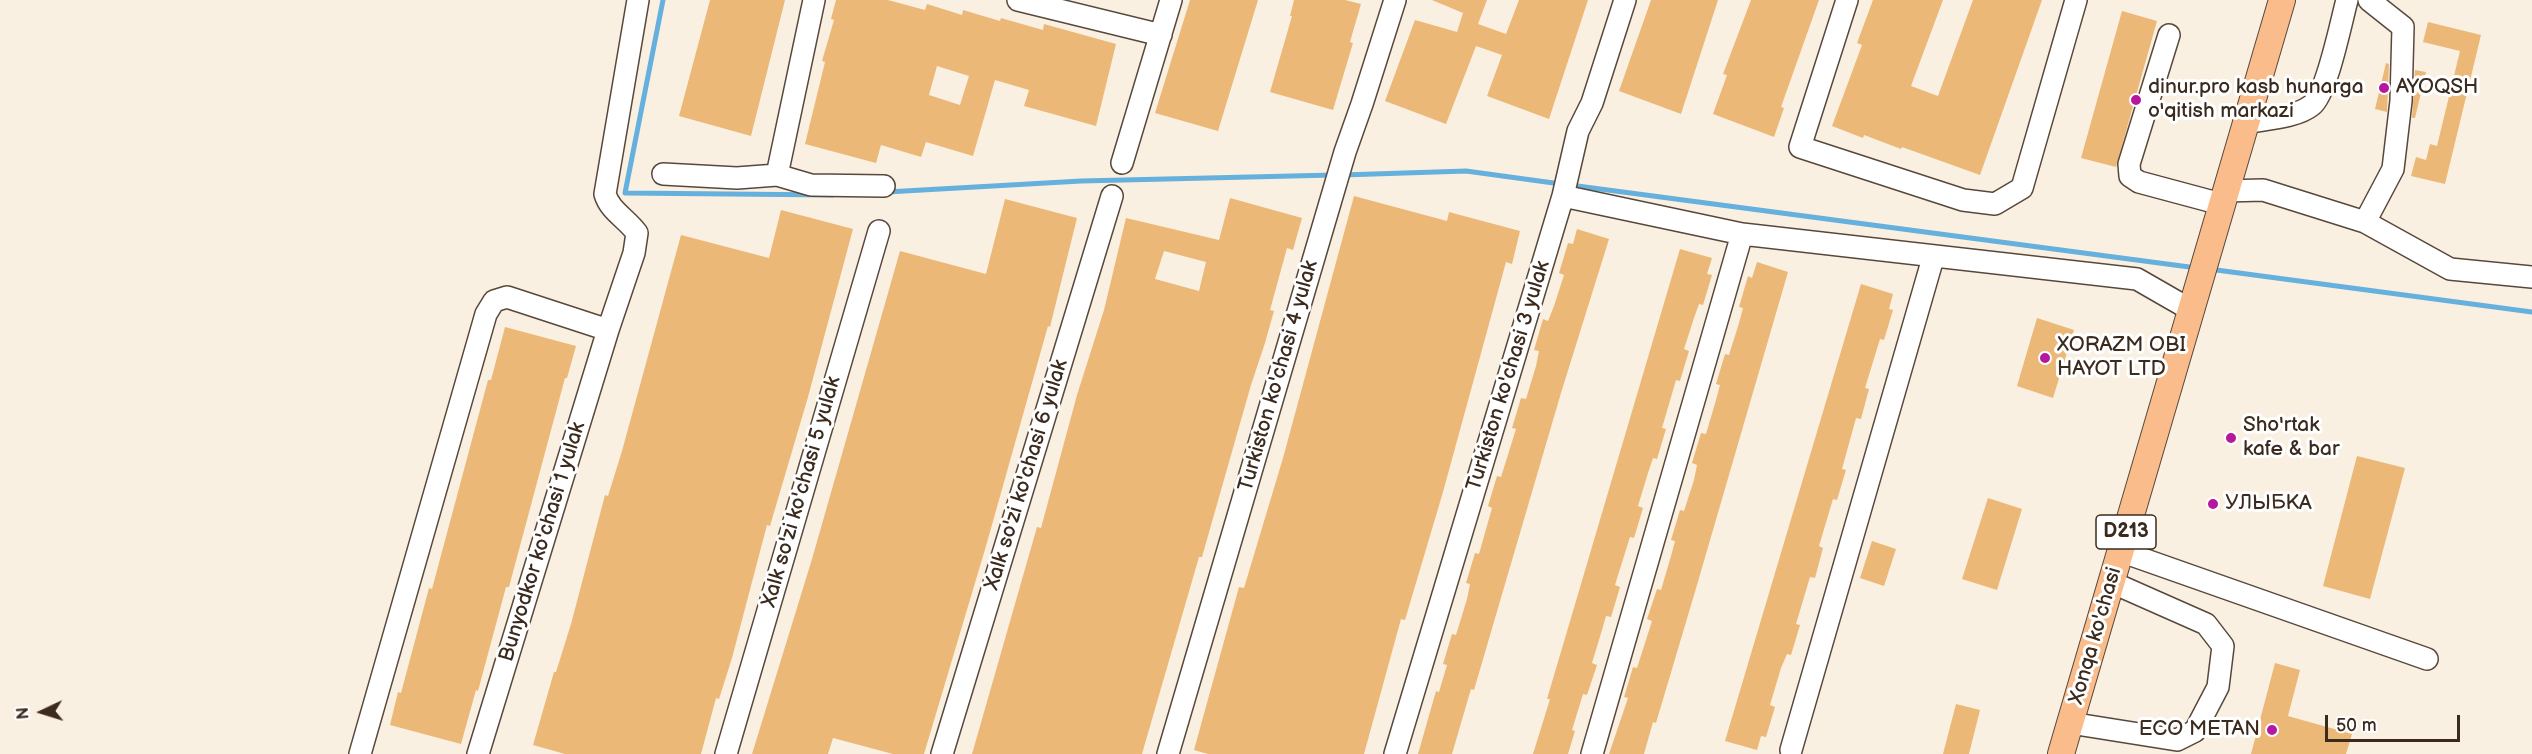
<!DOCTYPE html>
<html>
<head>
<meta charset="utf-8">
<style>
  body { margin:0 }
  #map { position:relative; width:2532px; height:754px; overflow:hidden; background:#faf0e2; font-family:"Balsamiq Sans",sans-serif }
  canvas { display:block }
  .north { position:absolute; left:12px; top:682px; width:60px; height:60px; -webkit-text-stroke:4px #fff; paint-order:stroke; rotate:266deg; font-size:16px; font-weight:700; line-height:24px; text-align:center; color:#3b2a1e }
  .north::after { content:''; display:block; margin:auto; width:21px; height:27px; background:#3b2a1e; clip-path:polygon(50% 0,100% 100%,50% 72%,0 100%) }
  .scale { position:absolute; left:2325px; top:715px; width:135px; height:27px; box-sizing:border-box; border:3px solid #3b2a1e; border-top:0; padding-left:8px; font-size:18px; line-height:21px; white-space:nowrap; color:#3b2a1e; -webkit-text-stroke:4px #fff; paint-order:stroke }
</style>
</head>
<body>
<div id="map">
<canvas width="2532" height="754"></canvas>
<div class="north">N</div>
<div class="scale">50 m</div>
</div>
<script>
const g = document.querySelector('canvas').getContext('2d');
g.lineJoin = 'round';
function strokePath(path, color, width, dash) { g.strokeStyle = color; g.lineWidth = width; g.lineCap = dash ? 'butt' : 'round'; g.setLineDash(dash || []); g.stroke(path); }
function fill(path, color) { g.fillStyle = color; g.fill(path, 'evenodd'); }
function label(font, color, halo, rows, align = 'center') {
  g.font = font + ' "Balsamiq Sans",sans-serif'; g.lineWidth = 6; g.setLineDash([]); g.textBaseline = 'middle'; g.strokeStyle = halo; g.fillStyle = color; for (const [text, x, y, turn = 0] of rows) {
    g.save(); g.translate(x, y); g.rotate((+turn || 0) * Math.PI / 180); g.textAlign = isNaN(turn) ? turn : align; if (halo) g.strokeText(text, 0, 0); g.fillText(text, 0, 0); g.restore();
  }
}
const stream = new Path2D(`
  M663 0 625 193 833 195
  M1343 175 1466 171 1561 184
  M1570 185 2197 268
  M887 192 1081 181 1334 175
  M2209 269 2532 312`);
const building = new Path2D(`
  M710 0H785L751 136 679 116Z
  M836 0H888L925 10 927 4 962 15 963 10 1000 21 1001 18 1043 30 1044 24 1116 44 1096 126 1024 106 1029 90 995 80 973 156 926 142 921 157 881 145 876 163 805 144 825 62 822 61 834 20 831 19ZM937 66 969 76 960 105 929 95Z
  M1190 0H1258L1218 131 1155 113Z
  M1294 0H1345L1361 4 1350 42 1353 43 1333 110 1270 92 1292 16H1290Z
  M1432 0H1487L1478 24 1506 34 1519 0H1588L1549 119 1487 96 1502 55 1476 46 1446 124 1385 101 1415 20 1457 32 1463 13Z
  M1651 0H1718L1681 114 1619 91Z
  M1751 0H1819L1781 107 1784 108 1774 137 1713 114 1727 75 1723 74Z
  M1873 0H1943L1911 86 1938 96 1973 0H2042L1980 175 1902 147 1901 149 1864 135 1863 138 1832 126 1862 45 1857 43Z
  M2122 11 2157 21 2116 167 2081 158Z
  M2428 22 2481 35 2445 184 2411 176 2416 157 2426 160 2430 144 2437 146 2460 51 2423 42Z
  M2386 63 2389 64 2387 112 2375 109Z
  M2415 70 2426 72 2415 118H2412Z
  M1354 196 1447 221 1449 212 1520 231 1512 264 1506 262 1443 492 1405 620 1401 619 1364 754H1208L1194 750 1239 587 1244 588 1283 458Z
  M1230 198 1302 218 1293 250 1287 248 1270 310 1274 311 1265 343 1251 385 1202 557H1199L1142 754H972L1037 527 1041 528 1077 395 1104 310 1126 218 1219 240ZM1164 251 1206 262 1199 291 1155 279Z
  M1005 199 1077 218 1050 327 1048 326 986 546 924 754H893L833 738 828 754H752L812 559 900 251 986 274Z
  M781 210 853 229 808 397 770 526 767 525 732 658 719 699 716 698 701 754H565L533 745 554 672H556L571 624 605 495 608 496 622 451 681 235 769 258Z
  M1577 229 1609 239 1561 393 1474 690 1471 689 1452 754H1418L1436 691 1439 692 1447 665 1443 664 1452 634 1456 635 1467 599 1470 584 1466 583 1475 553 1479 554 1492 508 1488 506 1497 476 1501 477 1516 429 1512 428 1521 398 1526 399 1536 366 1539 351 1534 350 1543 319 1548 321 1554 306 1564 275 1559 273 1568 243 1573 244Z
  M1680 249 1712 258 1707 274 1712 275 1703 305 1699 304 1694 318 1684 349 1689 351 1680 381 1676 380 1662 428 1666 429 1657 459 1653 458 1648 473 1638 506 1643 508 1634 538 1630 537 1615 585 1620 587 1611 617 1606 616 1602 630 1592 663 1597 665 1587 695 1583 694 1572 730 1575 731 1568 754H1533L1550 699H1547Z
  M1757 262 1788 272 1697 585 1656 723 1653 722 1644 754H1609L1628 698 1624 697 1633 667 1637 668 1652 621 1647 619 1657 589 1661 590 1671 556 1675 541 1671 540 1680 510 1684 511 1694 480 1697 465 1692 463 1701 433 1706 434 1716 400 1720 385 1716 384 1725 354 1729 355 1739 323 1743 308 1739 307 1748 276 1752 278Z
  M1861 284 1893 294 1889 309 1893 310 1884 340 1880 339 1865 388 1869 389 1861 419 1856 418 1842 469 1846 470 1837 500 1833 499 1819 546 1823 548 1815 578 1810 577 1796 624 1800 625 1791 655 1787 654 1781 668 1770 705 1775 707 1766 737 1761 736 1757 750 1725 741Z
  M2037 318 2074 330 2053 398 2017 386Z
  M505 327 576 346 567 378H565L509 587H506L478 691 476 690 461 744 390 725 398 692 401 693 429 588 432 589 488 380H491Z
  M2357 456 2405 468 2370 599 2323 586Z
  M1988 498 2022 509 1997 590 1962 579Z
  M1872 541 1896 549 1884 586 1860 578Z
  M2275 663 2300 670 2288 716 2352 734 2346 754H2251Z
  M1956 704 1980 710 1969 754H1943Z`);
const minor = new Path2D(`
  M1018 0 1161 35
  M1847 0 1800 147 1963 200 1995 204 2022 188 2076 0
  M2169 35 2129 164 2130 176 2139 182 2221 204
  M2245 123C2265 119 2296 118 2312 105 2327 93 2341 22 2347 0
  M1122 163 1171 0
  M663 174 737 178 777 175 811 185 884 186
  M777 175 814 0
  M2225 191 2263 190 2365 222 2450 269 2532 277
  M1563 196 1742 234
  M2365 222 2393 169 2401 101 2403 27 2369 0
  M2120 551 2427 659
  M2070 723 2177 740 2195 731 2218 687 2223 646 2206 624 2111 582
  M1791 750 1933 258
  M360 754 486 314 494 301 507 297 608 330
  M478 754 608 330 634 253 637 233C626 218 610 211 605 194L638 0
  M726 754 879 231
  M942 754 1112 196
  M1168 754 1345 152 1362 104 1395 0
  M1395 754 1563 196 1578 131 1592 103 1625 0
  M1592 754 1742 234 2137 279 2191 310`);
const major = new Path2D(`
  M2061 754 2282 0`);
const markers = [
  [2384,88,6,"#b5179e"],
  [2136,100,6,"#b5179e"],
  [2045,358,6,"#b5179e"],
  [2231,438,6,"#b5179e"],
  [2213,504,6,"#b5179e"],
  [2272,730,6,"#b5179e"]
];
const shields = [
  [2126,532,60]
];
const shieldNames = [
  ["D213",2126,532]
];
const poiNames = [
  ["dinur.pro kasb hunarga",2148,88],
  ["o'qitish markazi",2148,112],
  ["AYOQSH",2396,88],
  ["XORAZM OBI",2057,346],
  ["HAYOT LTD",2057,370],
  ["Sho'rtak",2243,426],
  ["kafe & bar",2243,450],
  ["УЛЫБКА",2225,504],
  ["ECO METAN",2260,730,"right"]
];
const streetNames = [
  ["Turkiston ko'chasi 4 yulak",1279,376,-74],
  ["Turkiston ko'chasi 3 yulak",1509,376,-73],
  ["Xalk so'zi ko'chasi 6 yulak",1027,475,-73],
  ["Xalk so'zi ko'chasi 5 yulak",802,492,-74],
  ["Bunyodkor ko'chasi 1 yulak",543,542,-73],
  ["Xonqa ko'chasi",2096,636,-74]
];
strokePath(stream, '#65b0dd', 5);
fill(building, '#ebb877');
strokePath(minor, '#58483b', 24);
strokePath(major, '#58483b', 28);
strokePath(minor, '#fff', 21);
strokePath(major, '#f9bc8a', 26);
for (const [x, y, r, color] of markers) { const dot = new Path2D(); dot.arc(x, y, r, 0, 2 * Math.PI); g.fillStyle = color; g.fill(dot); strokePath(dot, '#fff', 2); }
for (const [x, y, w] of shields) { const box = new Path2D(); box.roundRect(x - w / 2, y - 17, w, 34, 4.5); g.fillStyle = '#fff'; g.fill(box); strokePath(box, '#3b2a1e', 1.5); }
label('bold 20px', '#3b2a1e', null, shieldNames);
label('21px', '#3b2a1e', '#fff', poiNames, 'left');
label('21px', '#3b2a1e', '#fff', streetNames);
</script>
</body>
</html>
